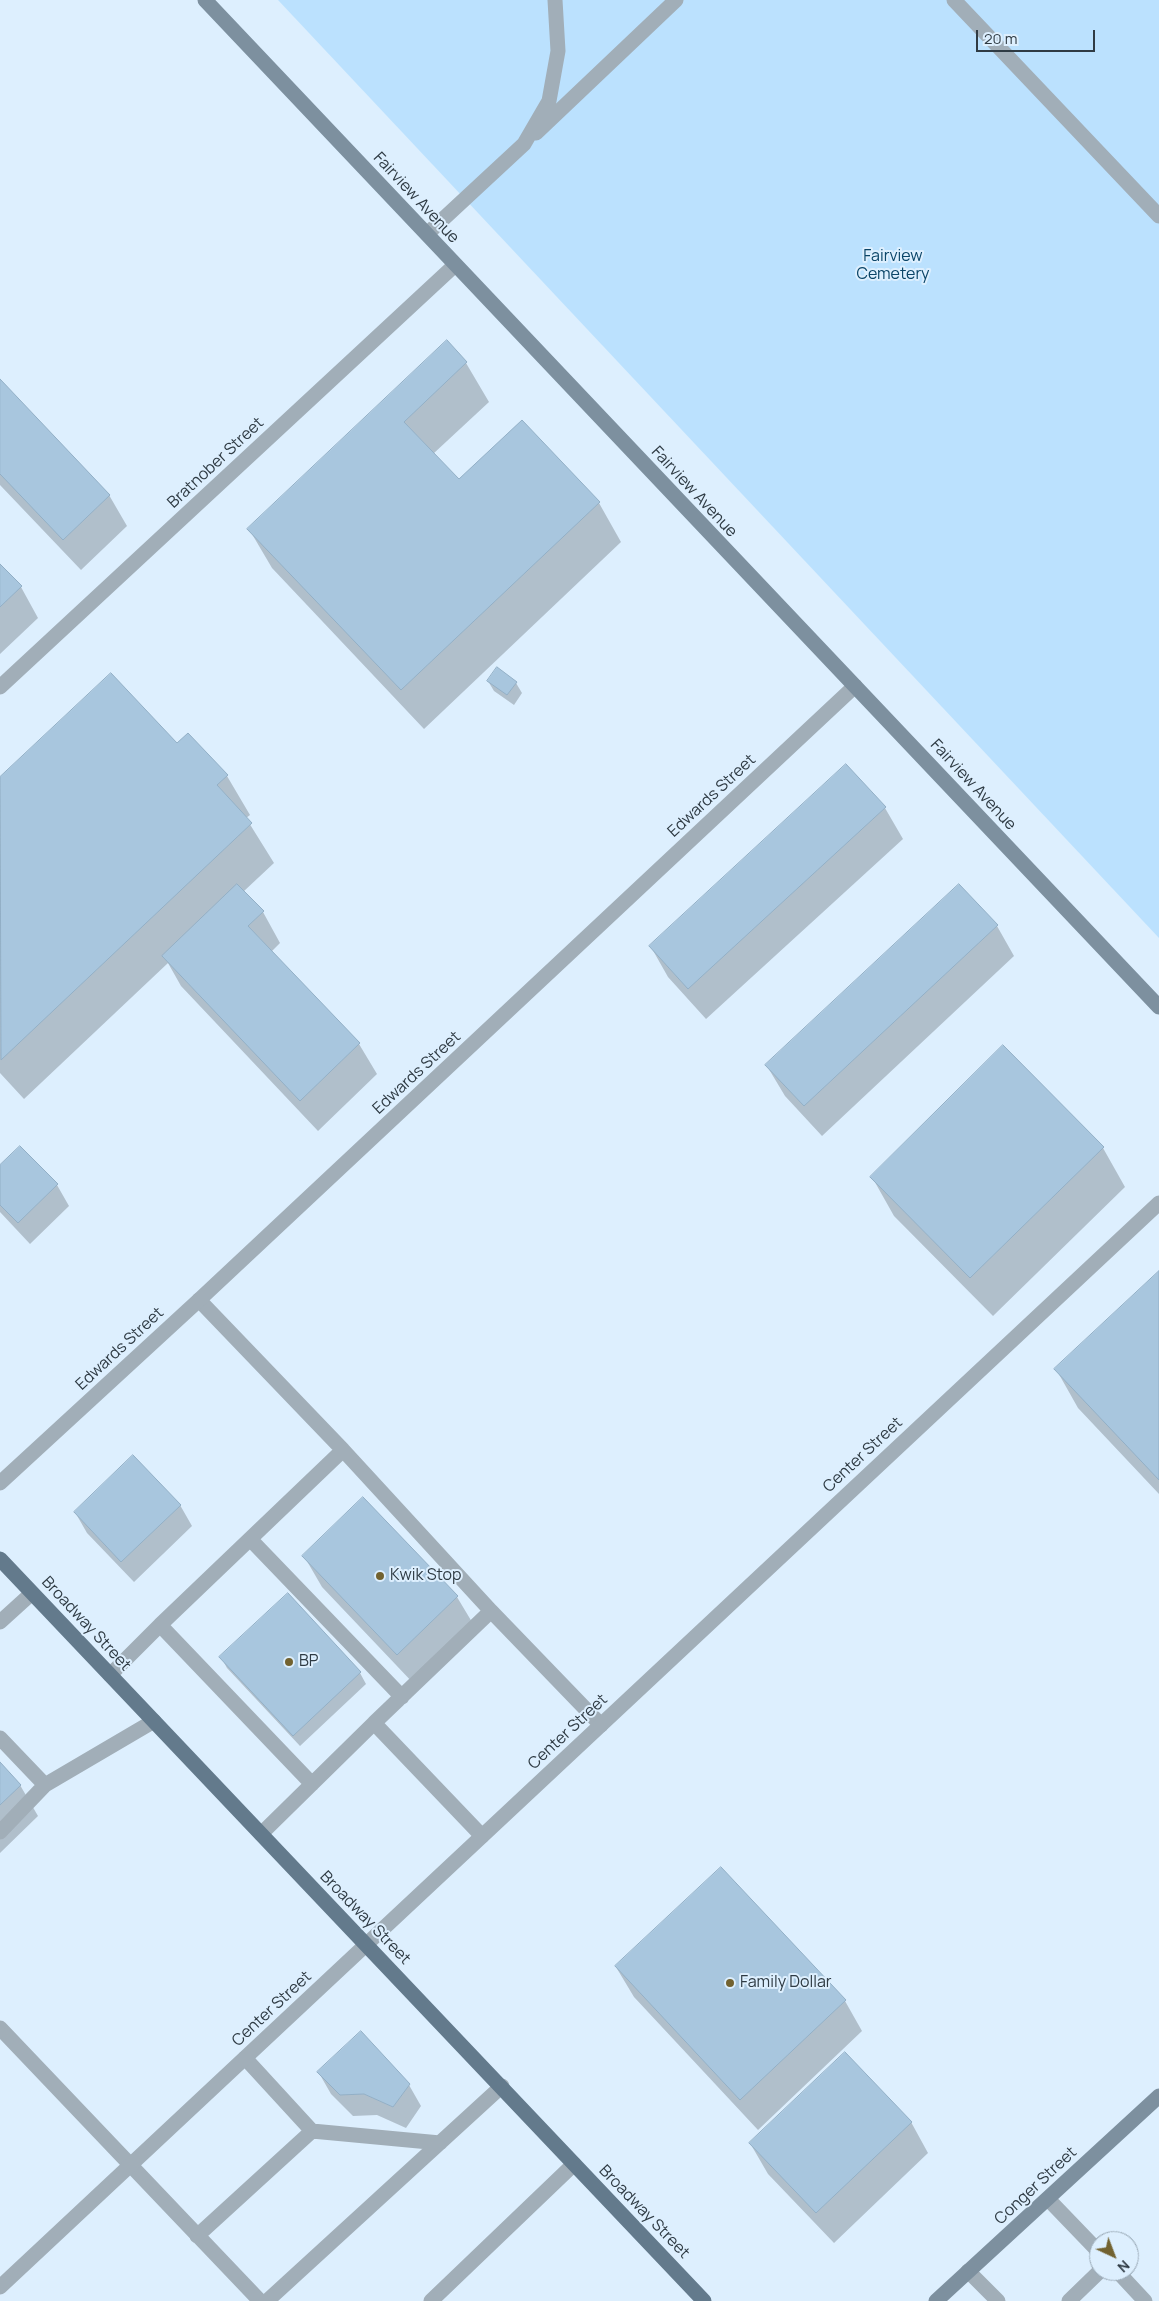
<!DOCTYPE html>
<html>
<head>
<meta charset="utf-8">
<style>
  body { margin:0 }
  #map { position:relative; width:1159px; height:2301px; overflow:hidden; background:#ddeffe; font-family:Manrope,sans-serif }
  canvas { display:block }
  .north { position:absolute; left:1089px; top:2231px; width:50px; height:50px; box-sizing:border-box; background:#ddeffe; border:1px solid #97a7b4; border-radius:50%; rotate:137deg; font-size:14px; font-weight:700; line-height:20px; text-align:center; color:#2f3b44 }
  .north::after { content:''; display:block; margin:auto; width:18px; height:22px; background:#726230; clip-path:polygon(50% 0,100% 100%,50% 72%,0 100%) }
  .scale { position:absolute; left:976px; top:30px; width:119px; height:22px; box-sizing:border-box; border:2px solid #2f3b44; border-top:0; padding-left:6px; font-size:15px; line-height:18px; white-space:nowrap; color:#2f3b44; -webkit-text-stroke:4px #ddeffe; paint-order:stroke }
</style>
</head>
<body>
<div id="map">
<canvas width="1159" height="2301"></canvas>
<div class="north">N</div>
<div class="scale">20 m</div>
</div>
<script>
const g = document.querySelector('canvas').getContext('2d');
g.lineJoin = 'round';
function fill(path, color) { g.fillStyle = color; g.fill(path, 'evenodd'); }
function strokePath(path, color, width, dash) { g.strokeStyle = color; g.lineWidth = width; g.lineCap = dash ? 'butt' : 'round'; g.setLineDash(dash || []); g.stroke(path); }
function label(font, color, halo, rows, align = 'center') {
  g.font = font + ' Manrope,sans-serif'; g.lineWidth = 4; g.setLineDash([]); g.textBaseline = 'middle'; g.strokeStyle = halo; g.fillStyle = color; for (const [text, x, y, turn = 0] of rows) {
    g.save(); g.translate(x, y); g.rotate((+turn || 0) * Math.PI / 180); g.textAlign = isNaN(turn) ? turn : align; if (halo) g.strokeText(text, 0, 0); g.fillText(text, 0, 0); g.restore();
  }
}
const green = new Path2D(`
  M278 0H1159V938Z`);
const shadow = new Path2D(`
  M466 363 489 402 433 454 459 481 599 503 621 542 424 729 272 568 249 529Z
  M0 381 109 495 127 526 81 570 0 485Z
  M0 565 21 587 38 618 0 654Z
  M111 674 177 745 188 734 227 776 250 815 246 818 274 863 243 892 263 912 280 943 271 952 359 1044 377 1074 318 1131 181 986 168 963 24 1099 0 1073V779Z
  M488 681 516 683 522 693 514 705 494 691Z
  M885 808 903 839 706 1019 668 977 651 947Z
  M997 926 1014 956 822 1136 785 1096 767 1066Z
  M1103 1148 1125 1187 993 1316 894 1216 872 1177Z
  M0 1167 57 1185 69 1206 30 1244 0 1212Z
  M1159 1272V1494L1078 1408 1056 1369Z
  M180 1505 192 1526 134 1582 87 1533 75 1512Z
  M304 1556 457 1597 475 1627 415 1685 322 1587Z
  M287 1595 360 1673 366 1684 300 1746 227 1668 221 1657Z
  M0 1764 20 1785 38 1816 0 1853Z
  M616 1967 845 2001 862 2031 758 2130 634 1997Z
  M361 2033 409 2085 421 2106 406 2128 377 2115 353 2116 331 2094 319 2073Z
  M911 2122 928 2153 834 2243 768 2174 750 2143Z`);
const building = new Path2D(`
  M447 340 467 362 404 422 459 479 522 420 600 502 401 690 247 529Z
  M0 379 110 495 63 540 0 474Z
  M0 564 22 586 0 607Z
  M497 667 517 682 507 695 487 681Z
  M111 673 177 743 188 733 228 775 217 785 252 823 1 1060 0 777Z
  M846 764 886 807 688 989 649 946Z
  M237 884 264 911 248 926 360 1043 300 1101 162 956Z
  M959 884 998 925 804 1106 765 1065Z
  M1003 1045 1104 1147 970 1278 870 1177Z
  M20 1146 58 1184 18 1223 0 1205V1165Z
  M1159 1271V1480L1054 1369Z
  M133 1455 181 1505 121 1562 74 1512Z
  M363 1497 458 1596 397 1655 302 1556Z
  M288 1593 361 1672 293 1736 219 1657Z
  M0 1762 21 1785 0 1805Z
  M721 1867 846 2000 740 2100 615 1966Z
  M361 2031 410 2084 393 2107 364 2094 340 2095 317 2072Z
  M845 2052 912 2122 816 2213 749 2143Z`);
const lane = new Path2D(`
  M954 0 1159 216
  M536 133 676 0
  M427 234 524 144 549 101 558 51 555 0
  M199 1300 343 1450
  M250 1539 402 1697
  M0 1622 32 1593
  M160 1625 343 1450 491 1611 601 1725
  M110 1675 160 1625 312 1784
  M374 1723 491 1611
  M0 1738 45 1785
  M0 1832 45 1785 154 1721
  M261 1834 374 1723 482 1836
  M0 2028 260 2301
  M245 2058 312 2131
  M1048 2199 1099 2252
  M197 2236 312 2131 440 2143
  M968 2271 998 2301
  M1117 2271 1145 2301
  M267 2301 502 2086
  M431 2301 574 2164
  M1069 2301 1100 2271`);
const street = new Path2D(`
  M0 687 455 265
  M0 1483 199 1300 855 686
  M0 2287 1159 1203`);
const secondary = new Path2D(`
  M205 0 1159 1007
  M936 2301 1159 2096`);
const primary = new Path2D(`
  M0 1559 704 2301`);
const markers = [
  [380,1576,5,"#726230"],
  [289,1662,5,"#726230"],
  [730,1983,5,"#726230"]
];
const streetNames = [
  ["Fairview Avenue",416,198,47],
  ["Bratnober Street",216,463,-43],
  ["Fairview Avenue",694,492,47],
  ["Fairview Avenue",973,785,47],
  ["Edwards Street",712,796,-43],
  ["Edwards Street",417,1073,-43],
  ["Edwards Street",120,1349,-43],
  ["Center Street",863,1455,-43],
  ["Broadway Street",86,1624,47],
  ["Center Street",568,1732,-43],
  ["Broadway Street",365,1918,46],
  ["Center Street",272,2009,-43],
  ["Conger Street",1036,2186,-43],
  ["Broadway Street",644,2212,46]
];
const parkNames = [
  ["Fairview",893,257],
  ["Cemetery",893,275]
];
const poiNames = [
  ["Kwik Stop",390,1576],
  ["BP",299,1662],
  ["Family Dollar",740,1983]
];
fill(green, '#bbe1fe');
fill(shadow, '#0003');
fill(building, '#a8c6de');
strokePath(building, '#92afc6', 1);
strokePath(lane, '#a1aeb8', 15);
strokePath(street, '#a1aeb8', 15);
strokePath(secondary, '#7d909f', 15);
strokePath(primary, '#637a8c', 15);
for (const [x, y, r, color] of markers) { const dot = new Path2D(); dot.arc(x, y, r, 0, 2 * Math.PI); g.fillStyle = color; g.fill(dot); strokePath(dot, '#ddeffe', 2); }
label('16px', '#2f3b44', '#ddeffe', streetNames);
label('16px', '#0b4568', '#ddeffe', parkNames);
label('16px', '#2f3b44', '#ddeffe', poiNames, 'left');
</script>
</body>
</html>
